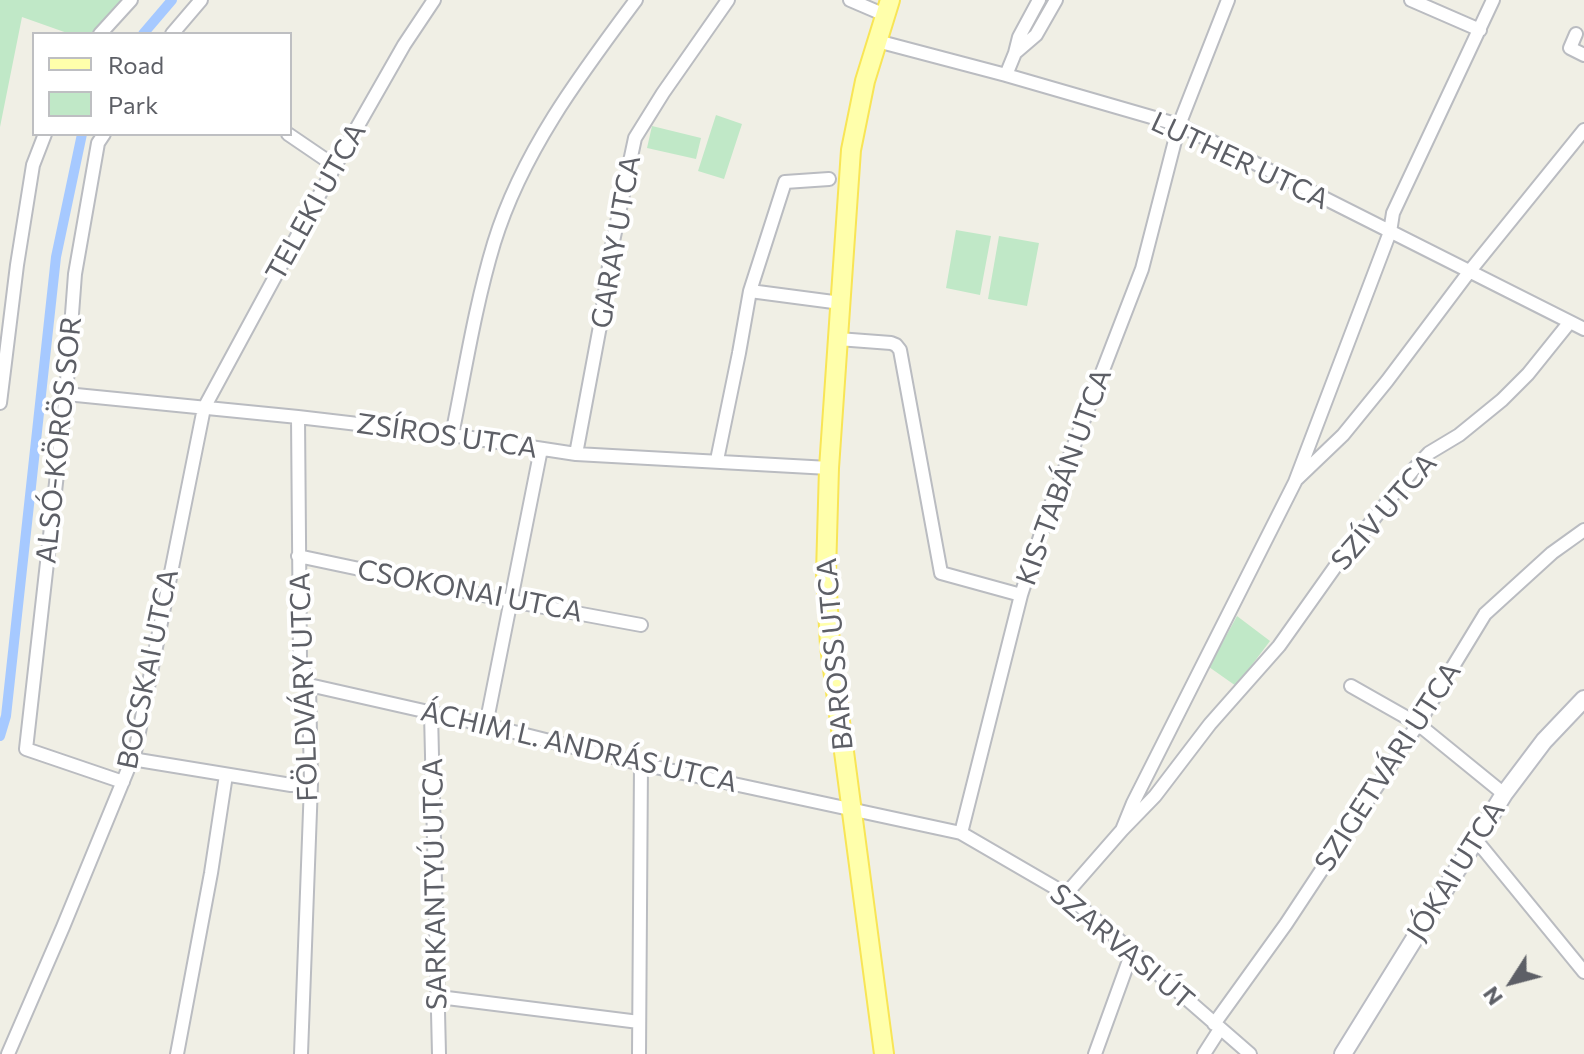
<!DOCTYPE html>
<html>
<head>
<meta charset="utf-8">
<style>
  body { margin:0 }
  #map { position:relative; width:1584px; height:1054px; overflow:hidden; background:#f0efe5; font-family:Commissioner,sans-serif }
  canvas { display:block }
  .legend { position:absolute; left:32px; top:32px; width:260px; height:104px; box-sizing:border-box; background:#fff; border:2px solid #bebfc2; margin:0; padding:10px 14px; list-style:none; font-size:24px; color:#5d5f66 }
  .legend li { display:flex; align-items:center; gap:16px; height:40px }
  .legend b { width:40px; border:2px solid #bebfc2 }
  .north { position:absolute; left:1472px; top:942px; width:80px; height:80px; -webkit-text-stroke:6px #fff; paint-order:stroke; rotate:234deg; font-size:22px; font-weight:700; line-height:32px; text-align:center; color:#5d5f66 }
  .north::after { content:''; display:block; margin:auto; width:28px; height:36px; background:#5d5f66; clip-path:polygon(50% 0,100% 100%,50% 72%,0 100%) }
</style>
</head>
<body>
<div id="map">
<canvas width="1584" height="1054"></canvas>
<ul class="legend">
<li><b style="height:10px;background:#ffffab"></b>Road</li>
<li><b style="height:22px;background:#c0e8c7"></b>Park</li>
</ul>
<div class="north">N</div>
</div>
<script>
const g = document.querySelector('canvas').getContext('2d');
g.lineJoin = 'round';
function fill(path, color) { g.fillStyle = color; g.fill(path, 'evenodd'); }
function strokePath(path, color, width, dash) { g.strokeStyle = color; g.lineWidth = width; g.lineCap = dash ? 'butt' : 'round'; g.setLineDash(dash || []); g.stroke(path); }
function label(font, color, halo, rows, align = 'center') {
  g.font = font + ' Commissioner,sans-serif'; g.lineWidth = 8; g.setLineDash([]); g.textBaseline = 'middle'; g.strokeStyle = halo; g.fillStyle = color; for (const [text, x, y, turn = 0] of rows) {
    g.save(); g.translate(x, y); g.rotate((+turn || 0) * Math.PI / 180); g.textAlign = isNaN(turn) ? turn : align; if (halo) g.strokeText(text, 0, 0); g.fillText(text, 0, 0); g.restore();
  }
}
const green = new Path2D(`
  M0 0H121L91 34H70L22 17 0 127Z
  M716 115 742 124 724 179 698 171Z
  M652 126 701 138 696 159 647 148Z
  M956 230 991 236 980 295 946 288Z
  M999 236 1039 243 1027 306 988 299Z
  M1237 616 1270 641 1236 686 1209 667Z`);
const canal = new Path2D(`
  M143 34 172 0
  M0 736 6 716 56 257 82 134`);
const minor = new Path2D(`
  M850 0 885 15
  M1411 0 1480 30
  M100 34 131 0
  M172 34 201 0
  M1576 34 1570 48 1584 55
  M877 41 1006 75 1179 125 1584 329
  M1015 53 1036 35 1056 0
  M1006 75 1015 53 1019 37 1039 0
  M104 134 98 143 75 274 66 394 26 749 123 782
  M288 134 335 166
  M750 291 785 182 829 179
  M838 339 891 343 896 345 900 350 941 573 1021 595
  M66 394 298 417 452 435 576 454 829 468
  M0 403 17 265 33 165 45 134
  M298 417 300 659 309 685 311 784 301 1054
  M452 435C465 371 475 306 494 243 522 152 580 75 636 0
  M576 454 600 326 612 246 635 138 663 93 728 0
  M717 460 739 353 750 291 841 303
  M1297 479 1343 435 1387 381 1469 272 1584 130
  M298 556 511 601 641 625
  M309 685 486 725 641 764 961 833 1066 894 1250 1054
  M1351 686 1418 724 1504 794
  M431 713 439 1054
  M486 725 541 449
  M132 759 291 785 311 784
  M1122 830 1133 803 1295 482 1390 232 1393 213 1493 0
  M961 833 1021 595 1047 515 1142 269 1179 125 1228 0
  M1476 840 1584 972
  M1066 894 1122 830 1155 796 1210 724 1279 646 1335 567 1413 470 1429 453 1459 435 1502 400 1528 374 1569 323
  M439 997 639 1022
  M1214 1024 1286 924 1418 724 1485 614 1552 553 1584 530
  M8 1054 63 927 135 752 204 408 335 166 404 45 434 0
  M177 1054 211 873 226 775
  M639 1054 641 764
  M1095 1054 1132 952
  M1204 1054 1220 1029`);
const secondary = new Path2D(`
  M1343 1054 1504 794 1544 741 1584 699`);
const primary = new Path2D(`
  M884 1054 830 646 826 573 829 468 851 150 865 81 890 0`);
const streetNames = [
  ["LUTHER UTCA",1240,161,25],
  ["TELEKI UTCA",316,202,-61],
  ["GARAY UTCA",616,242,-80],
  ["ZSÍROS UTCA",447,436,8],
  ["ALSÓ-KÖRÖS SOR",59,440,-84],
  ["KIS-TABÁN UTCA",1064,477,-70],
  ["SZÍV UTCA",1384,512,-49],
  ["CSOKONAI UTCA",470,591,11],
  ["BAROSS UTCA",835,654,-95],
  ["BOCSKAI UTCA",148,669,-78],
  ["FÖLDVÁRY UTCA",304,687,-92],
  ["ÁCHIM L. ANDRÁS UTCA",579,747,13],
  ["SZIGETVÁRI UTCA",1388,767,-57],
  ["JÓKAI UTCA",1456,871,-58],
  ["SARKANTYÚ UTCA",435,884,-91],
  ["SZARVASI ÚT",1122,947,40]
];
fill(green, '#c0e8c7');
strokePath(canal, '#a6c9ff', 10);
strokePath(minor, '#babcc1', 16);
strokePath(secondary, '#babcc3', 20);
strokePath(primary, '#f8e556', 22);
strokePath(minor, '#fff', 12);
strokePath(secondary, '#fff', 16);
strokePath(primary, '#ffffab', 18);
label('28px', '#5d5f66', '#fff', streetNames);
</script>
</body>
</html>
